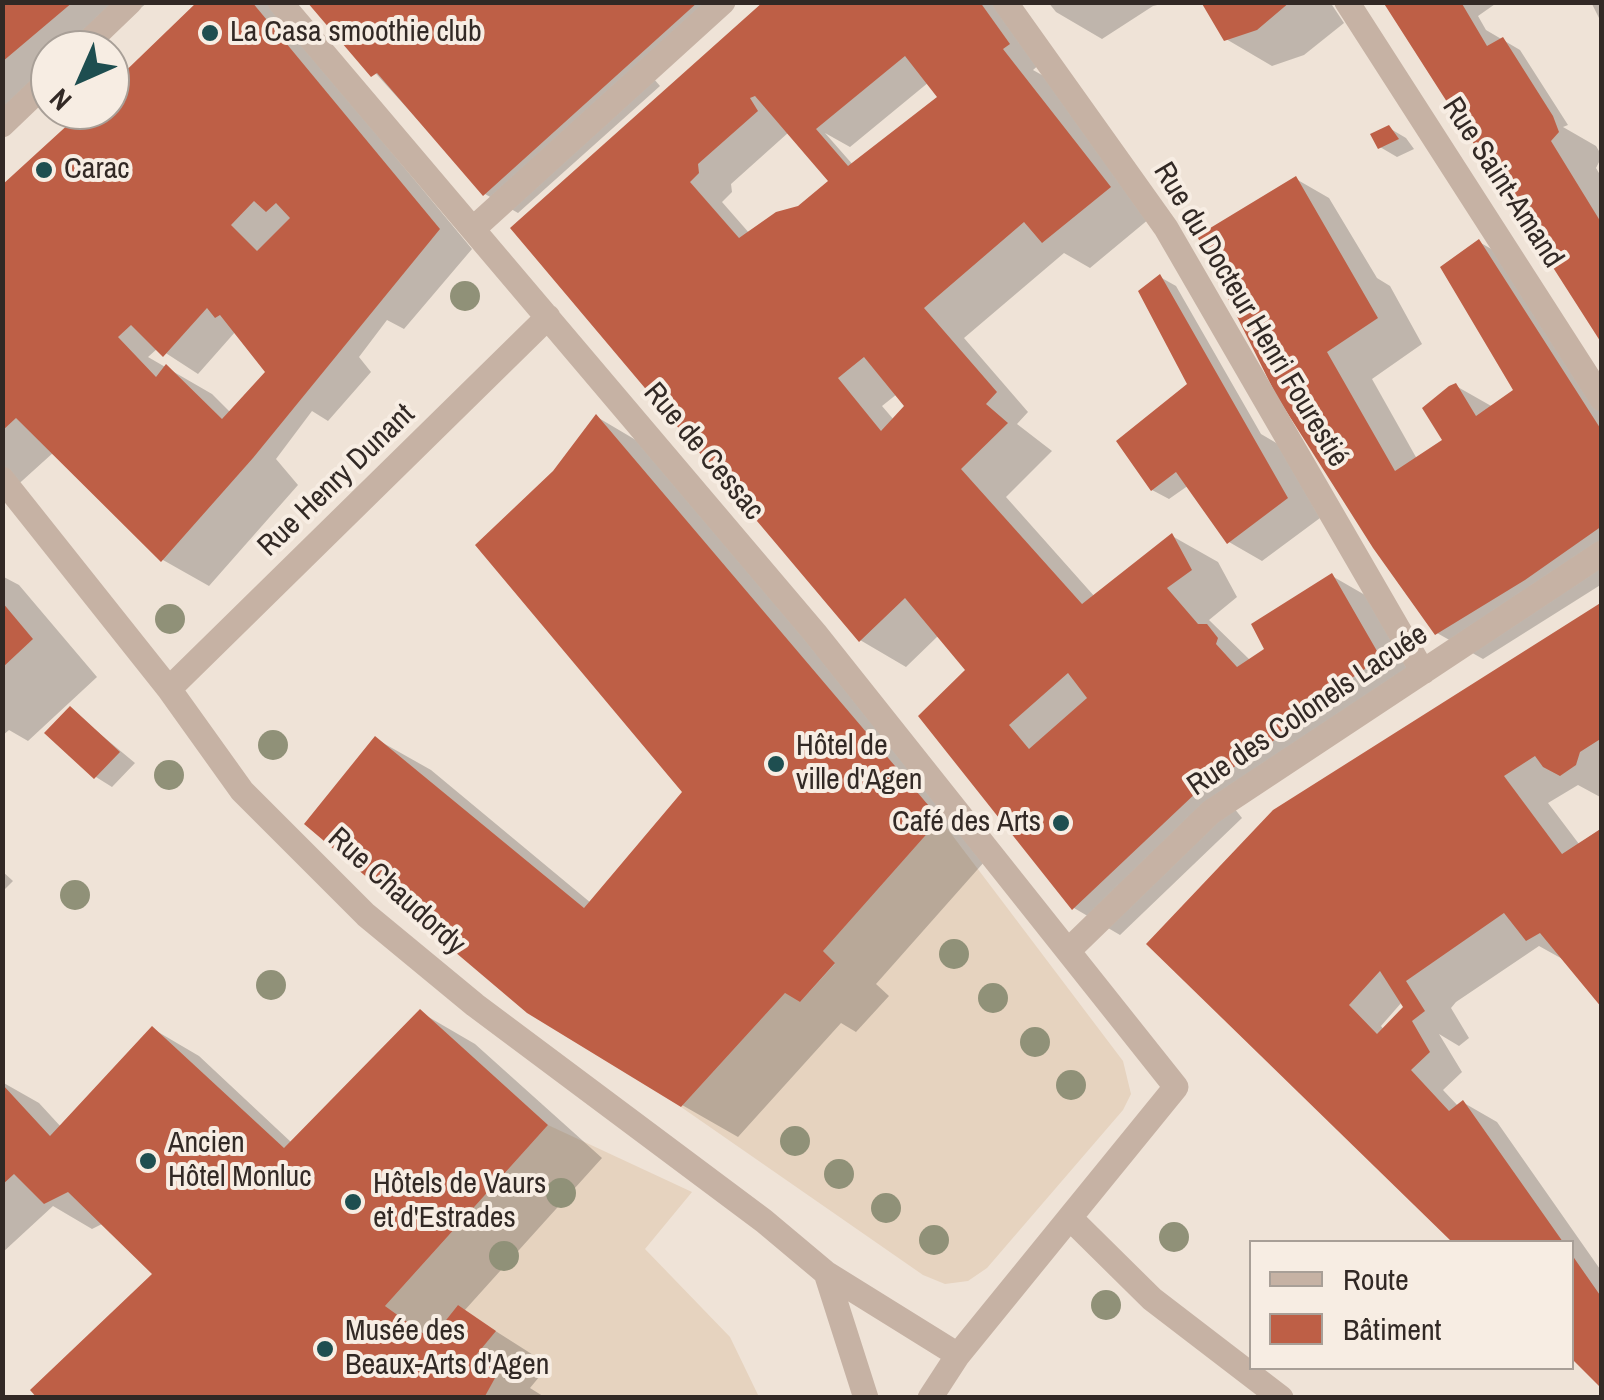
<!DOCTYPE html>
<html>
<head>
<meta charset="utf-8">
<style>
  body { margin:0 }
  #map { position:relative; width:1604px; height:1400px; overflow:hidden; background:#efe3d7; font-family:"Archivo Narrow",sans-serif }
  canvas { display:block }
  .frame { position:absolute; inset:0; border:5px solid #322925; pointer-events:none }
  .legend { position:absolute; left:1249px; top:1240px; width:325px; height:130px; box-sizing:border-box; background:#f7ede3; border:2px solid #a89f97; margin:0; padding:12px 18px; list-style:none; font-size:30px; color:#322925 }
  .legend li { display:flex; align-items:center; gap:20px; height:50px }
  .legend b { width:50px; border:2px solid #a89f97 }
  .north { position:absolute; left:30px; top:30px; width:100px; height:100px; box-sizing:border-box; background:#f7ede3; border:2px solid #a89f97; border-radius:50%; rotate:225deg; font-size:28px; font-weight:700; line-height:40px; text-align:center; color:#322925 }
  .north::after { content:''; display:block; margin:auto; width:35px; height:45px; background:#1e4e50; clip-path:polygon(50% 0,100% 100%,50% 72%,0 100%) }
</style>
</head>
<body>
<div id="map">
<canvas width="1604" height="1400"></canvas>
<div class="frame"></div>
<ul class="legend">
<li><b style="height:12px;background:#c6b2a4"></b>Route</li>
<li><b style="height:28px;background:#be5f46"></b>Bâtiment</li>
</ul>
<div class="north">N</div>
</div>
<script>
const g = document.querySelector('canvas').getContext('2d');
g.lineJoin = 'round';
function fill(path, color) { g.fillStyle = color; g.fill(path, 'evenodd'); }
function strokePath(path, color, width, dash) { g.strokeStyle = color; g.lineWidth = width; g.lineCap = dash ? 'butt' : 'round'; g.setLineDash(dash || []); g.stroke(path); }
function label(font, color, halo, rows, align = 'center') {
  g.font = font + ' "Archivo Narrow",sans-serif'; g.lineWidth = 8; g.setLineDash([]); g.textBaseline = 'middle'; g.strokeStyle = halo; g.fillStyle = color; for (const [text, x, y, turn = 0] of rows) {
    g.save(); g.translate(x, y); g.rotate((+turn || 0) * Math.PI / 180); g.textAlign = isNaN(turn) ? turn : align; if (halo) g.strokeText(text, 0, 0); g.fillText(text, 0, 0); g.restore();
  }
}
const plaza = new Path2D(`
  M940 819 1123 1061 1131 1094 1123 1110 987 1268 968 1281 945 1284 923 1275 681 1107 785 993 800 1002 835 964 823 951Z
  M548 1125 692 1192 645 1249 730 1337 759 1397H484L500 1369 477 1354 495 1331 458 1305 431 1339 385 1306Z`);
const shadow = new Path2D(`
  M2 2H148L90 50H50V87L2 132Z
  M200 2H267L472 249 404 329 387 320 359 357 371 372 328 421 312 411 276 459 298 485 209 586 163 560 54 452 2 499V188L86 110H110V88ZM236 331 278 382 231 413 212 394 148 357 158 348 198 374Z
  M311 2H703L716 10 648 72 660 86 518 213 485 194Z
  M766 2H997L1041 63 1033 70 1049 79 1155 214 1090 268 1064 253 964 338 1028 412 1017 424 1052 451 1006 497 1095 597 1172 536 1218 562 1237 597 1209 620 1251 661 1268 650 1332 576 1365 595 1412 677 1234 808 1242 818 1120 935 1074 908 921 716 968 671 939 635 906 667 860 640 513 228ZM929 82 944 98 854 166 825 133 850 147ZM789 132 834 182 799 208 750 234 722 202 732 192 731 184ZM897 394 907 406 894 420 882 406Z
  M1048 2H1166V3L1153 6 1102 39 1056 12Z
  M1204 2H1330L1344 23 1304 55 1272 66 1226 39Z
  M1386 2H1498L1478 16 1486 30 1520 50 1568 125 1563 127 1596 146 1602 156 1596 168 1602 178V339Z
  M1591 2H1602V24Z
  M1389 128 1406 138 1414 149 1397 157 1380 147Z
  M1296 179 1329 198 1377 278 1390 286 1422 344 1372 379 1417 459 1445 441 1456 386 1493 407 1517 390 1479 242 1525 268 1602 388V584L1483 659 1437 633 1321 465Z
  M1160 277 1176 286 1261 434 1278 444 1320 518 1262 561 1229 542 1189 485 1169 499 1152 490 1190 385Z
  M597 417 651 449 993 852 876 984 889 996 856 1032 841 1023 738 1137 682 1105 376 739 431 770 591 903 685 792 555 472Z
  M2 576 19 585 97 677 28 741 9 730 2 736Z
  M1602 607V798L1578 785 1548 803 1579 844 1602 828V1004L1566 961 1539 946 1456 1002 1451 1008 1469 1038 1459 1046 1439 1034 1462 1072 1443 1090 1459 1107 1464 1103 1497 1122 1602 1272V1386L1572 1357V1242H1454L1149 944ZM1402 1002 1406 1007 1384 1030 1381 1026Z
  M70 709 135 763 112 787 96 777Z
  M2 871 13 881 2 892Z
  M420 1012 475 1044 602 1158 464 1311 549 1365 530 1388 546 1398H41L155 1274 102 1224 92 1229 53 1206 2 1253V1082L39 1103 62 1128 153 1029 199 1056 292 1143Z`);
const building = new Path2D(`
  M2 2H73L2 62Z
  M197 2H252L440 229 253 458 161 562 16 418 2 431V185L84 110H110V86ZM254 201 266 212 276 203 290 218 257 251 231 225ZM207 308 215 318 220 315 265 372 222 419 166 364 156 377 118 337 131 325 163 357Z
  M307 2H698L483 196 377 73 371 77Z
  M763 2H980L1010 44 1003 49 1111 187 1042 243 1024 222 924 308 997 392 986 404 1008 423 961 469 1082 604 1172 533 1192 570 1167 588 1198 624H1207L1218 638 1216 644 1237 667 1264 649 1251 624 1332 573 1381 658 1327 695 1330 703 1198 791 1072 910 918 716 965 670 905 598 859 642 510 228ZM905 56 937 97 848 166 816 129ZM755 96 828 181 798 206 776 212 739 238 690 182 699 173 698 164 758 111 750 98ZM864 357 904 406 881 431 838 378ZM1068 673 1087 698 1029 749 1009 725Z
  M1201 2H1290L1257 30 1224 41Z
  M1383 2H1461L1487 46 1503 37 1553 116 1559 132 1551 141 1602 224V344Z
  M1389 125 1399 139 1378 149 1370 134Z
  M1296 176 1378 318 1327 352 1395 471 1442 440 1422 408 1449 386 1456 383 1476 416 1513 390 1440 267 1479 239 1602 431V526L1525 580 1435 635 1373 548 1276 395 1197 236Z
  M1160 274 1288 498 1227 544 1176 472 1151 491 1116 441 1187 384 1138 291Z
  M596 414 940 819 823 951 835 963 800 1002 785 993 681 1107 527 1013 304 824 375 736 584 908 682 792 475 545 553 471Z
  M2 602 33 639 2 668Z
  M1602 602V738L1580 752 1576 765 1560 776 1543 767 1535 756 1504 776 1562 854 1602 828V1008L1540 933 1526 941 1504 913 1406 981 1425 1011 1412 1021 1430 1052 1411 1070 1449 1111 1463 1100 1563 1242H1452L1146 944 1273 810ZM1380 971 1403 1007 1377 1034 1349 1005Z
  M70 706 120 752 94 779 44 733Z
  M420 1009 548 1125 385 1306 431 1339 458 1305 496 1331 477 1354 500 1369 484 1398H37L30 1390 152 1274 68 1192 44 1204 14 1174 2 1185V1084L50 1136 152 1026 284 1148Z
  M1572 1255 1602 1298V1389L1572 1359Z`);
const minor = new Path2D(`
  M1005 2 1166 228 1423 672
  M1347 2 1602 399
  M80 50 130 2
  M2 125 50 79
  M473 229 723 2
  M2 479 169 689 242 791 366 915 475 1005 764 1221 826 1273 958 1355 1176 1087 815 633 280 2
  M169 689 548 317
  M1071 948 1211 812 1602 553
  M1072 1220 1152 1299 1281 1398
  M826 1273 866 1398
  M930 1398 958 1355`);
const trees = [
  [465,296],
  [170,619],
  [273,745],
  [169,775],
  [75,895],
  [954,954],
  [271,985],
  [993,998],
  [1035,1042],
  [1071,1085],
  [795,1141],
  [839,1174],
  [561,1193],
  [886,1208],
  [1174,1237],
  [934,1240],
  [504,1256],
  [1106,1305]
];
const markers = [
  [210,33,10,"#1e4e50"],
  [44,170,10,"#1e4e50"],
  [776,764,10,"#1e4e50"],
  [1061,823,10,"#1e4e50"],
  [148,1161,10,"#1e4e50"],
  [353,1202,10,"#1e4e50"],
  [325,1349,10,"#1e4e50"]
];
const poiNames = [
  ["La Casa smoothie club",230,33],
  ["Carac",64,170],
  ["Hôtel de",796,747],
  ["ville d'Agen",796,781],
  ["Café des Arts",1041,823,"right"],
  ["Ancien",168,1144],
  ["Hôtel Monluc",168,1178],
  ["Hôtels de Vaurs",373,1185],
  ["et d'Estrades",373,1219],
  ["Musée des",345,1332],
  ["Beaux-Arts d'Agen",345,1366]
];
const streetNames = [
  ["Rue Saint-Amand",1502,183,57],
  ["Rue du Docteur Henri Fourestié",1250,315,59],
  ["Rue de Cessac",703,452,50],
  ["Rue Henry Dunant",337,481,-44],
  ["Rue des Colonels Lacuée",1308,711,-34],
  ["Rue Chaudordy",396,892,42]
];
fill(plaza, '#e6d3bf');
fill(shadow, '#0003');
fill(building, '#be5f46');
strokePath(minor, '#c6b2a4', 25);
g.fillStyle = '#909178';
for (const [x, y] of trees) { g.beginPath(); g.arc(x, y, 15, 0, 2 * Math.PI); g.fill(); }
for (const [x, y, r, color] of markers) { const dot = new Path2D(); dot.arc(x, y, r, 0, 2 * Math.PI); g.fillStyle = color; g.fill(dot); strokePath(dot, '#f7ede3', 4); }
label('30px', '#322925', '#f7ede3', poiNames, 'left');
label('30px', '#322925', '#f7ede3', streetNames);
</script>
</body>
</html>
